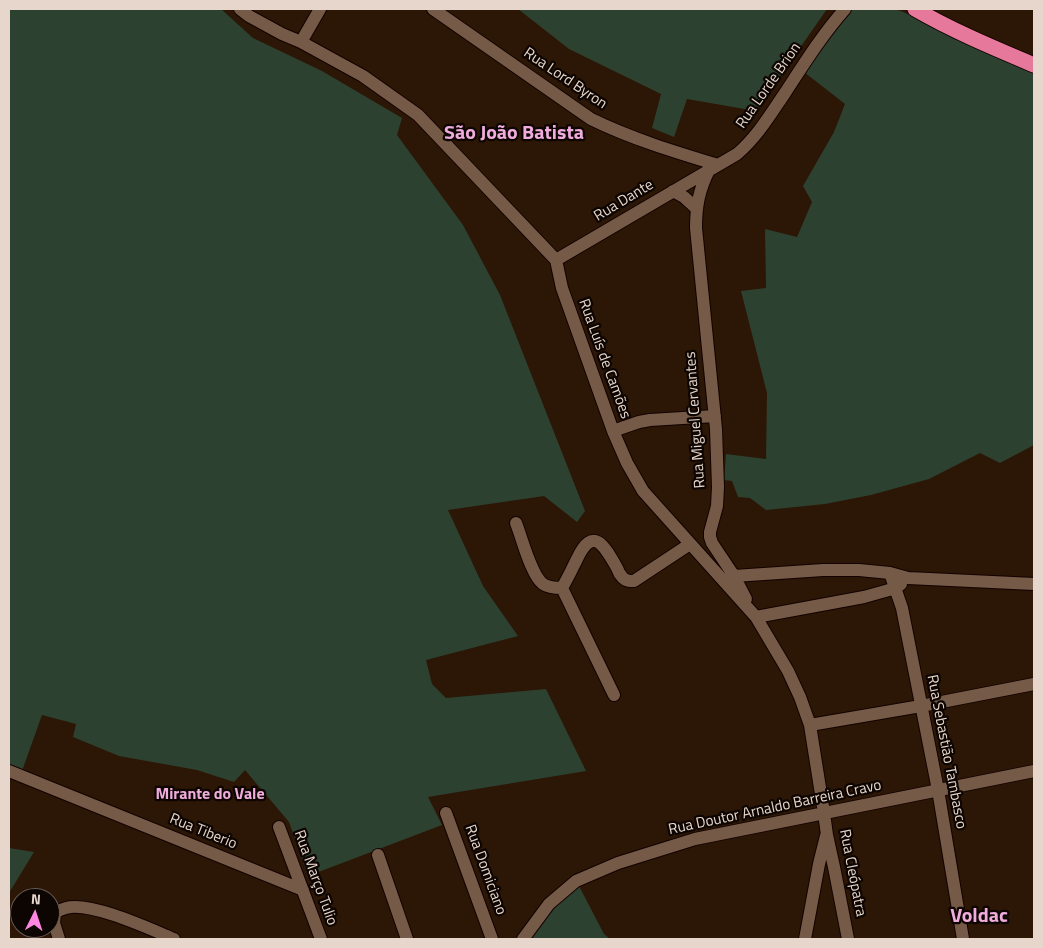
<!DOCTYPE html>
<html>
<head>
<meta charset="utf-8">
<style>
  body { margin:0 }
  #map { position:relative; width:1043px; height:948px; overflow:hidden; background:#2c1605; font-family:"Titillium Web",sans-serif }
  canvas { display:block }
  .frame { position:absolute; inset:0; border:10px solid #e6d6cb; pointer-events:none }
  .north { position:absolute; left:10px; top:888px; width:50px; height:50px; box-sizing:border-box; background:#0d0501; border:1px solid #645952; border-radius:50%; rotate:4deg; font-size:14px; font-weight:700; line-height:20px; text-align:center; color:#e6d6cb }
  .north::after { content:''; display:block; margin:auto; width:18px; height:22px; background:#fd86e1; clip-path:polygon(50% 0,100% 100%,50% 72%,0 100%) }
</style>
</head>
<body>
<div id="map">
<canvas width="1043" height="948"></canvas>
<div class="frame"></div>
<div class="north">N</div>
</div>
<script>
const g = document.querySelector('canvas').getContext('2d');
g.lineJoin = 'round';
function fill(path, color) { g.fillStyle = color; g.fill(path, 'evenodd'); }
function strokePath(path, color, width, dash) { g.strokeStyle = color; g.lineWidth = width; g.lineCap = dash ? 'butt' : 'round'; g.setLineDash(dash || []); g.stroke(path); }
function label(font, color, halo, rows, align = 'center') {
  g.font = font + ' "Titillium Web",sans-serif'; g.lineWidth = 4.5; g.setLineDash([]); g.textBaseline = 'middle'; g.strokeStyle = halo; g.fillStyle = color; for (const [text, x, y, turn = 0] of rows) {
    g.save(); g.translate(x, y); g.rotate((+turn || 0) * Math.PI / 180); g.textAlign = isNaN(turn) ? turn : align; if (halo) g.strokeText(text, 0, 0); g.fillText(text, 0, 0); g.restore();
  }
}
const green = new Path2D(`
  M9 9H221L253 38 322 71 402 118 397 135 463 225 500 295 585 511 577 522 544 496 448 510 483 586 518 636 426 660 432 684 446 698 546 689 586 771 428 797 442 825 308 876 289 822 245 770 234 782 197 770 119 756 73 737 76 724 42 715 22 771 9 765Z
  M518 9H827L756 111 687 99 674 137 652 128 661 94 569 49Z
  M852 9H893L901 11 1034 71V445L1000 463 980 453 929 479 871 495 825 504 766 510 750 498 738 497 732 481 724 480 726 454 766 459 767 393 741 291 766 288 765 229 797 237 812 202 803 186 834 132 845 104 804 72Z
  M9 848 34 852 9 893Z
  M579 886 604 934 610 939H530L537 928 558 903Z`);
const minor = new Path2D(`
  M240 9 249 16 282 34 301 42 363 76 418 115 556 260 562 288 613 431 627 463 643 491 756 617 788 671 800 697 810 725 824 813 827 835 834 867 848 939
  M433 9 591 119C632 139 675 152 718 165
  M301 42 320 9
  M709 170C699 190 696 206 696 228L716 429 718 487 717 506 710 532V537L712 543 734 576 746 599
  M673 191 684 197 696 208
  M556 260 737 154C757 137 770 115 785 93 804 64 822 35 845 9
  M613 431 639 422 650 420 715 416
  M516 523C522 538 531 575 543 584 549 588 556 588 562 588 568 578 572 569 577 559 593 525 604 545 617 568 618 571 620 575 623 578 626 581 629 581 634 581L690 544
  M890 573 902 608 938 790 963 939
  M734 576 823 570H859L890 573 908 578 1034 584
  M562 588 614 695
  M756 617 864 597 896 588 901 584
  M810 725 921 706 1034 684
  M9 771 303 890
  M446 813 492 939
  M279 827 321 939
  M378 855 407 939
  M59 939 54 923 55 913C58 911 62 909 66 908 90 901 150 929 174 939
  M523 939 549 904 576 881 618 863 695 839 1034 771
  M805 939 819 864 826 836`);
const highway = new Path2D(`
  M915 9C953 31 994 48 1034 65`);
const streetNames = [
  ["Rua Lord Byron",565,79,34],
  ["Rua Lorde Brion",769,86,-55],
  ["Rua Dante",624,201,-31],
  ["Rua Luís de Camões",604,359,70],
  ["Rua Miguel Cervantes",696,420,-94],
  ["Rua Sebastião Tambasco",946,752,79],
  ["Rua Doutor Arnaldo Barreira Cravo",775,808,-12],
  ["Rua Tiberio",203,832,22],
  ["Rua Domiciano",485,870,70],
  ["Rua Cleópatra",852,873,79],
  ["Rua Março Tulio",315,878,70]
];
const neighbourhoodNames = [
  ["Mirante do Vale",210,795]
];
const districtNames = [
  ["São João Batista",514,134],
  ["Voldac",979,917]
];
fill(green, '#2d4131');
strokePath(minor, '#130200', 14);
strokePath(highway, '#130200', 17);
strokePath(minor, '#755a47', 12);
strokePath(highway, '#e6799b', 15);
label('15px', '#e6d6cb', '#0d0501', streetNames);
label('bold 16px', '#efacdd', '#0d0501', neighbourhoodNames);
label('bold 20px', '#efacdd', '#0d0501', districtNames);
</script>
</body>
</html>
